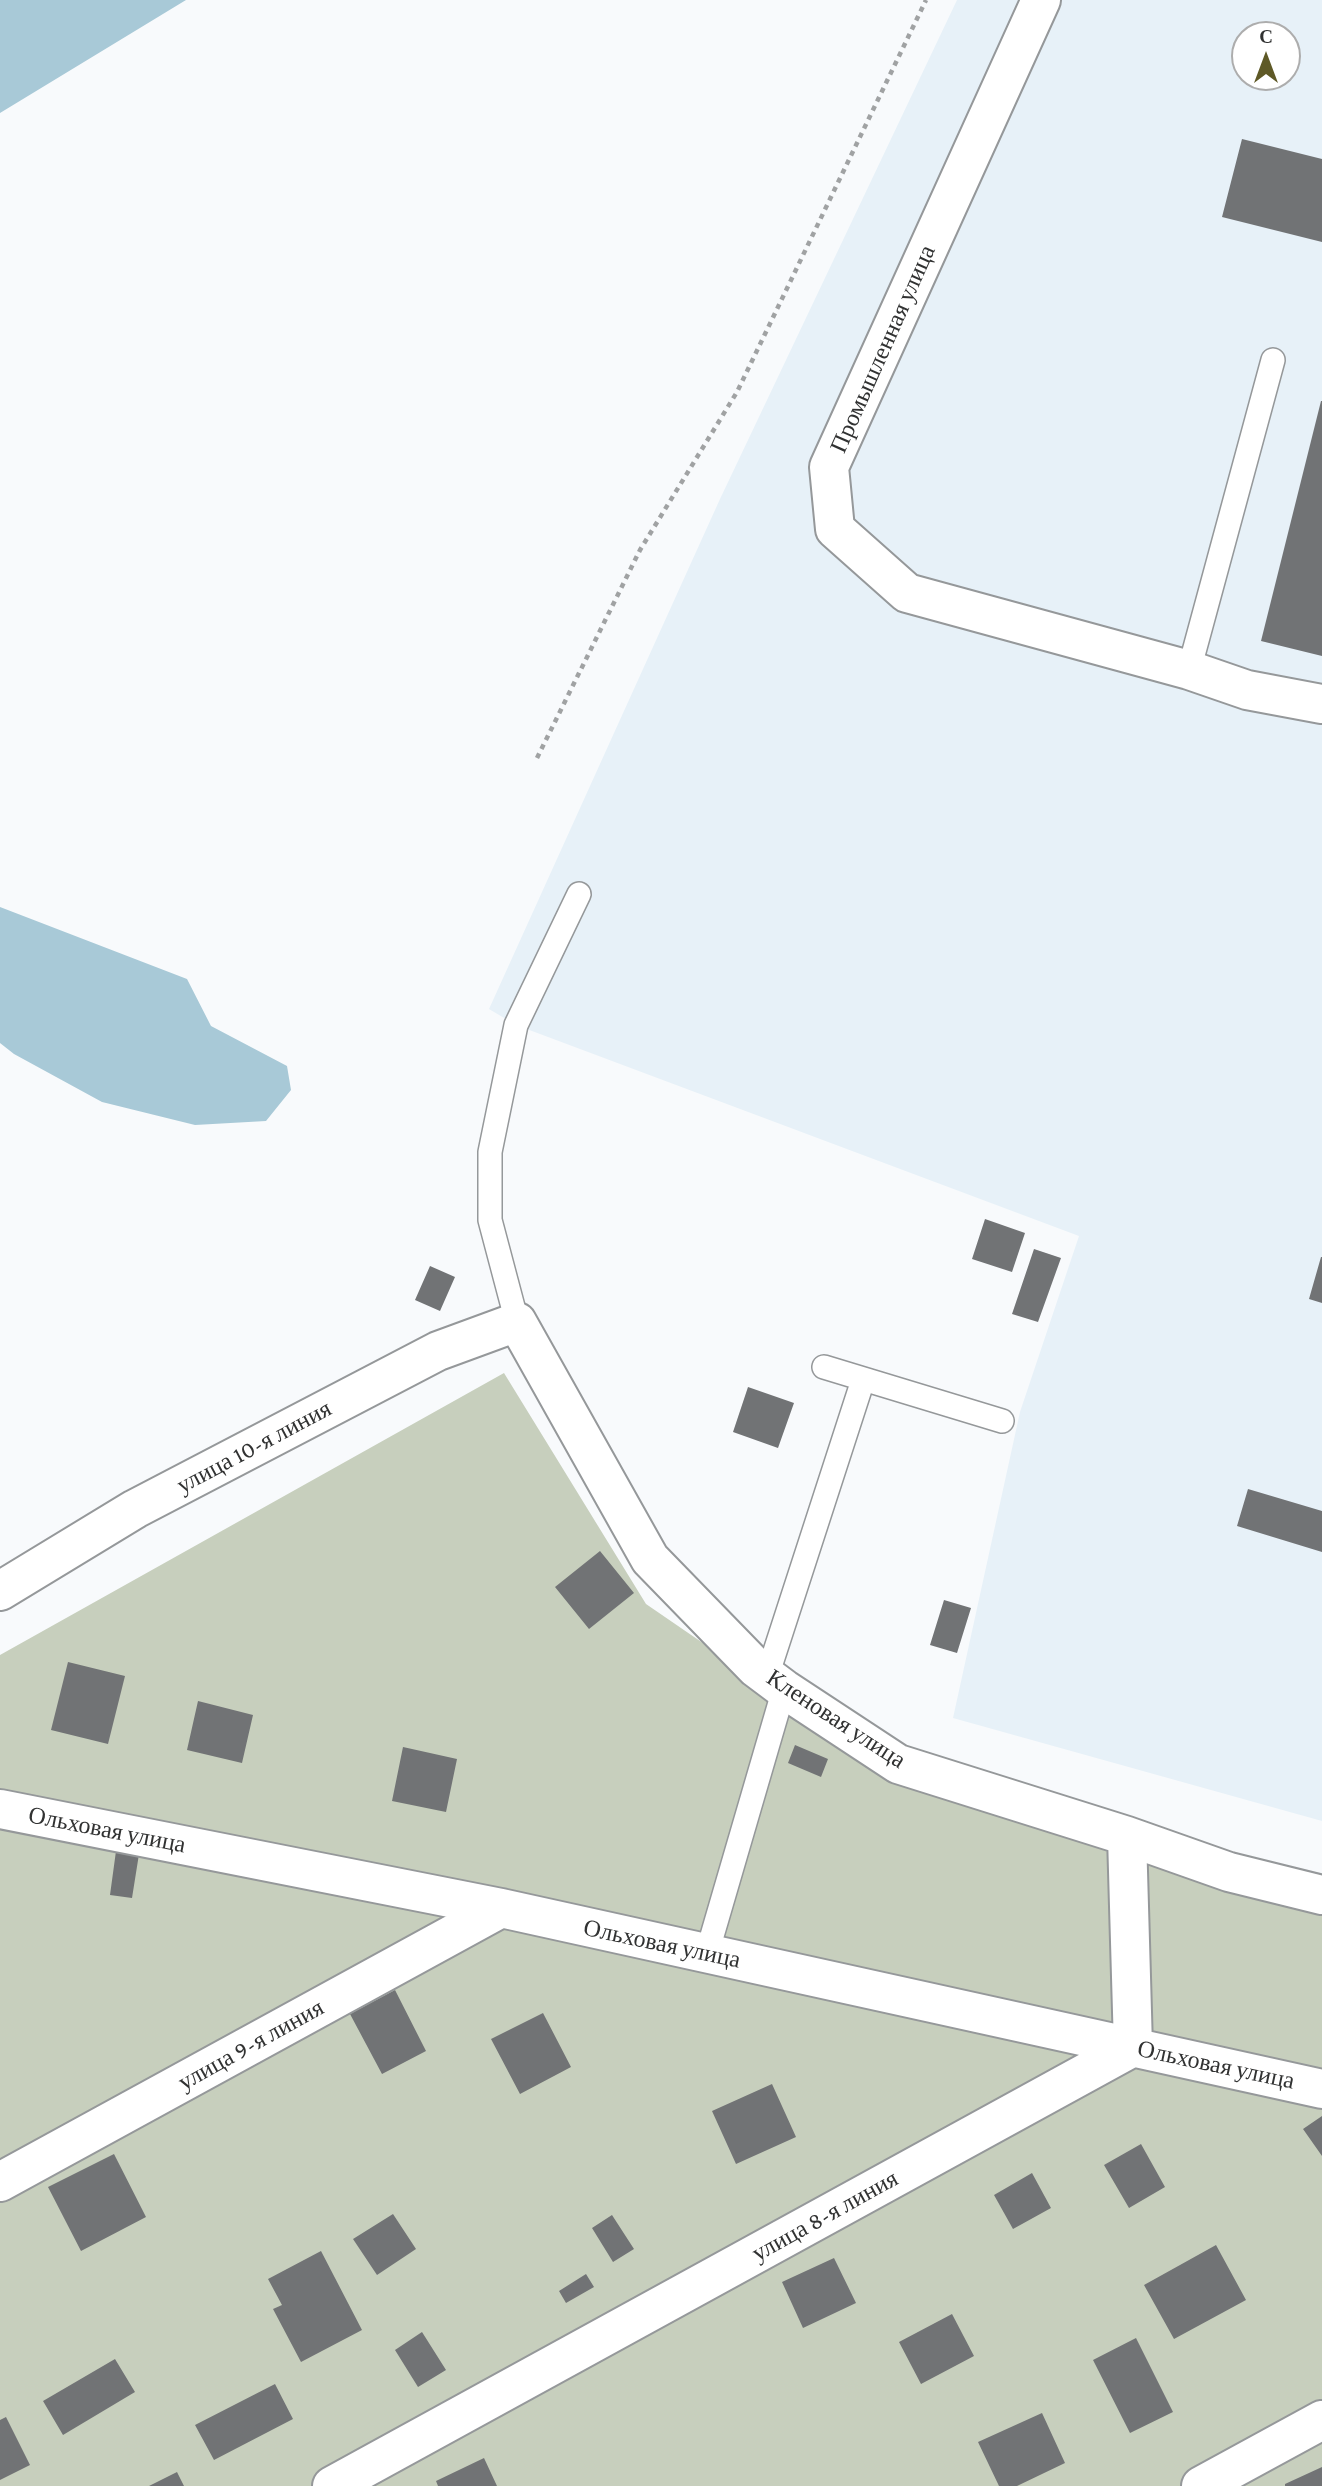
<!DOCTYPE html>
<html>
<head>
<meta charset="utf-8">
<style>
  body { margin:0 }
  #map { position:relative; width:1322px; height:2486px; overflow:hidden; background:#f8fafc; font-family:"Crimson Pro",serif }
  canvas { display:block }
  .north { position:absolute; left:1231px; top:21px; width:70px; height:70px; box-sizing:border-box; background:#fff; border:2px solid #adadad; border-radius:50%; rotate:0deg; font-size:19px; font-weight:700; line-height:28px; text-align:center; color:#313232 }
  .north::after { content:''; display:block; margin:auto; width:24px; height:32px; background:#5e5926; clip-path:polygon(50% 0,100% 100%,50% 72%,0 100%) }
</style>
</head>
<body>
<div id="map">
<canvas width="1322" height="2486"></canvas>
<div class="north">С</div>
</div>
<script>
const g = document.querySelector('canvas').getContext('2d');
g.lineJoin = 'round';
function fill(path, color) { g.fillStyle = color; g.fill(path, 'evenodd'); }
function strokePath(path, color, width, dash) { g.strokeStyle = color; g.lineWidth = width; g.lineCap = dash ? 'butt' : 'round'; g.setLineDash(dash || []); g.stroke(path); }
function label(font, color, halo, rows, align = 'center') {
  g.font = font + ' "Crimson Pro",serif'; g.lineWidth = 7; g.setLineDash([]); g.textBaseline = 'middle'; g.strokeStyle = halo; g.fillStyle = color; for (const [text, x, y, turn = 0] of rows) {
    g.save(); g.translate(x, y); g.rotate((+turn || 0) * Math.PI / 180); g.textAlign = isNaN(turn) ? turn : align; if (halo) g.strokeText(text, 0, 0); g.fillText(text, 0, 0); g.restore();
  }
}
const built = new Path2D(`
  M957 0H1322V1821L953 1718 1020 1412 1079 1236 516 1025 489 1009 720 499ZM1245 35H1287V77H1245Z`);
const green = new Path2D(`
  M504 1373 646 1604 853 1746 1322 1893V2486H0V1655Z`);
const water = new Path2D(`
  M0 0H186L0 113Z
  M0 907 187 979 211 1026 287 1066 291 1090 266 1121 195 1125 102 1102 14 1054 0 1043Z`);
const building = new Path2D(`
  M1242 139 1322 159V242L1222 217Z
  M1321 401H1322V656L1261 641Z
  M985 1219 1025 1233 1012 1272 972 1259Z
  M1034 1249 1061 1258 1038 1322 1012 1314Z
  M1321 1257H1322V1303L1309 1299Z
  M430 1266 455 1277 440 1311 415 1300Z
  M748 1387 794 1403 778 1448 733 1432Z
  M1248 1489 1322 1511V1552L1237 1526Z
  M600 1551 634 1593 589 1629 555 1587Z
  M944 1600 971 1608 957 1653 930 1645Z
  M68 1662 125 1676 108 1744 51 1730Z
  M198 1701 253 1715 242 1763 187 1750Z
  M795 1745 828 1759 821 1777 788 1763Z
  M403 1747 457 1759 446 1812 392 1801Z
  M116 1851 139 1854 132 1898 110 1895Z
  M395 1990 426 2051 382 2074 350 2014Z
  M543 2013 571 2067 520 2094 491 2039Z
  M772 2084 796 2137 736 2164 712 2111Z
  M1322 2116V2156L1303 2129Z
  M1141 2144 1165 2187 1129 2208 1104 2165Z
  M114 2154 146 2217 81 2251 48 2187Z
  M1032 2173 1051 2208 1013 2229 994 2195Z
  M393 2214 416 2249 377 2275 353 2239Z
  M612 2215 634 2249 613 2262 592 2228Z
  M1216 2245 1246 2300 1174 2339 1144 2285Z
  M321 2251 362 2330 301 2362 273 2309 282 2305 268 2279Z
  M834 2258 856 2303 803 2328 782 2282Z
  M586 2274 594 2287 566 2303 559 2291Z
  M952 2314 974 2356 921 2384 899 2342Z
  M422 2332 446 2370 418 2387 395 2350Z
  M1136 2338 1173 2412 1130 2433 1093 2360Z
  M115 2359 135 2392 63 2435 43 2401Z
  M275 2384 293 2419 214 2460 195 2425Z
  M1042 2413 1065 2463 1017 2486H999L978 2442Z
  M6 2417 30 2465 0 2480V2420Z
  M484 2458 497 2486H438L436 2481Z
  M1322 2467V2486H1285V2484Z
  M177 2472 184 2486H149Z`);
const path = new Path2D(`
  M537 758 640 550 737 392 926 0`);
const service = new Path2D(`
  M1189 670 1273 360
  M517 1322 490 1220V1152L516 1025 579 894
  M824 1367 1002 1421
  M767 1676 863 1380
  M707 1953 784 1689`);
const minor = new Path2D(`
  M1041 0 829 467 835 529 907 593 1189 670 1247 690 1322 704
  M0 1591 135 1509 438 1351 517 1322 650 1559 756 1668 784 1689 898 1764 1127 1836 1229 1872 1322 1895
  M0 1809 501 1908 1322 2089
  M0 2182 501 1908
  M332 2486 1133 2047 1127 1836
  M1201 2486 1322 2420`);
const streetNames = [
  ["Промышленная улица",883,349,-66],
  ["улица 10-я линия",254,1447,-28],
  ["Кленовая улица",836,1719,33],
  ["Ольховая улица",107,1830,11],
  ["Ольховая улица",662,1944,12],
  ["улица 9-я линия",251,2045,-29],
  ["Ольховая улица",1216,2065,12],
  ["улица 8-я линия",825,2216,-29]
];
fill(built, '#e7f1f8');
fill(green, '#c7cfbd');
fill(water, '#a8c9d7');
fill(building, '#717375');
strokePath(service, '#95989a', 26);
strokePath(minor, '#95989a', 42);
strokePath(path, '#a0a2a3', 4.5, [5, 5]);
strokePath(service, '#fff', 23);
strokePath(minor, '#fff', 38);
label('24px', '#313232', '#fff', streetNames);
</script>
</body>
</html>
